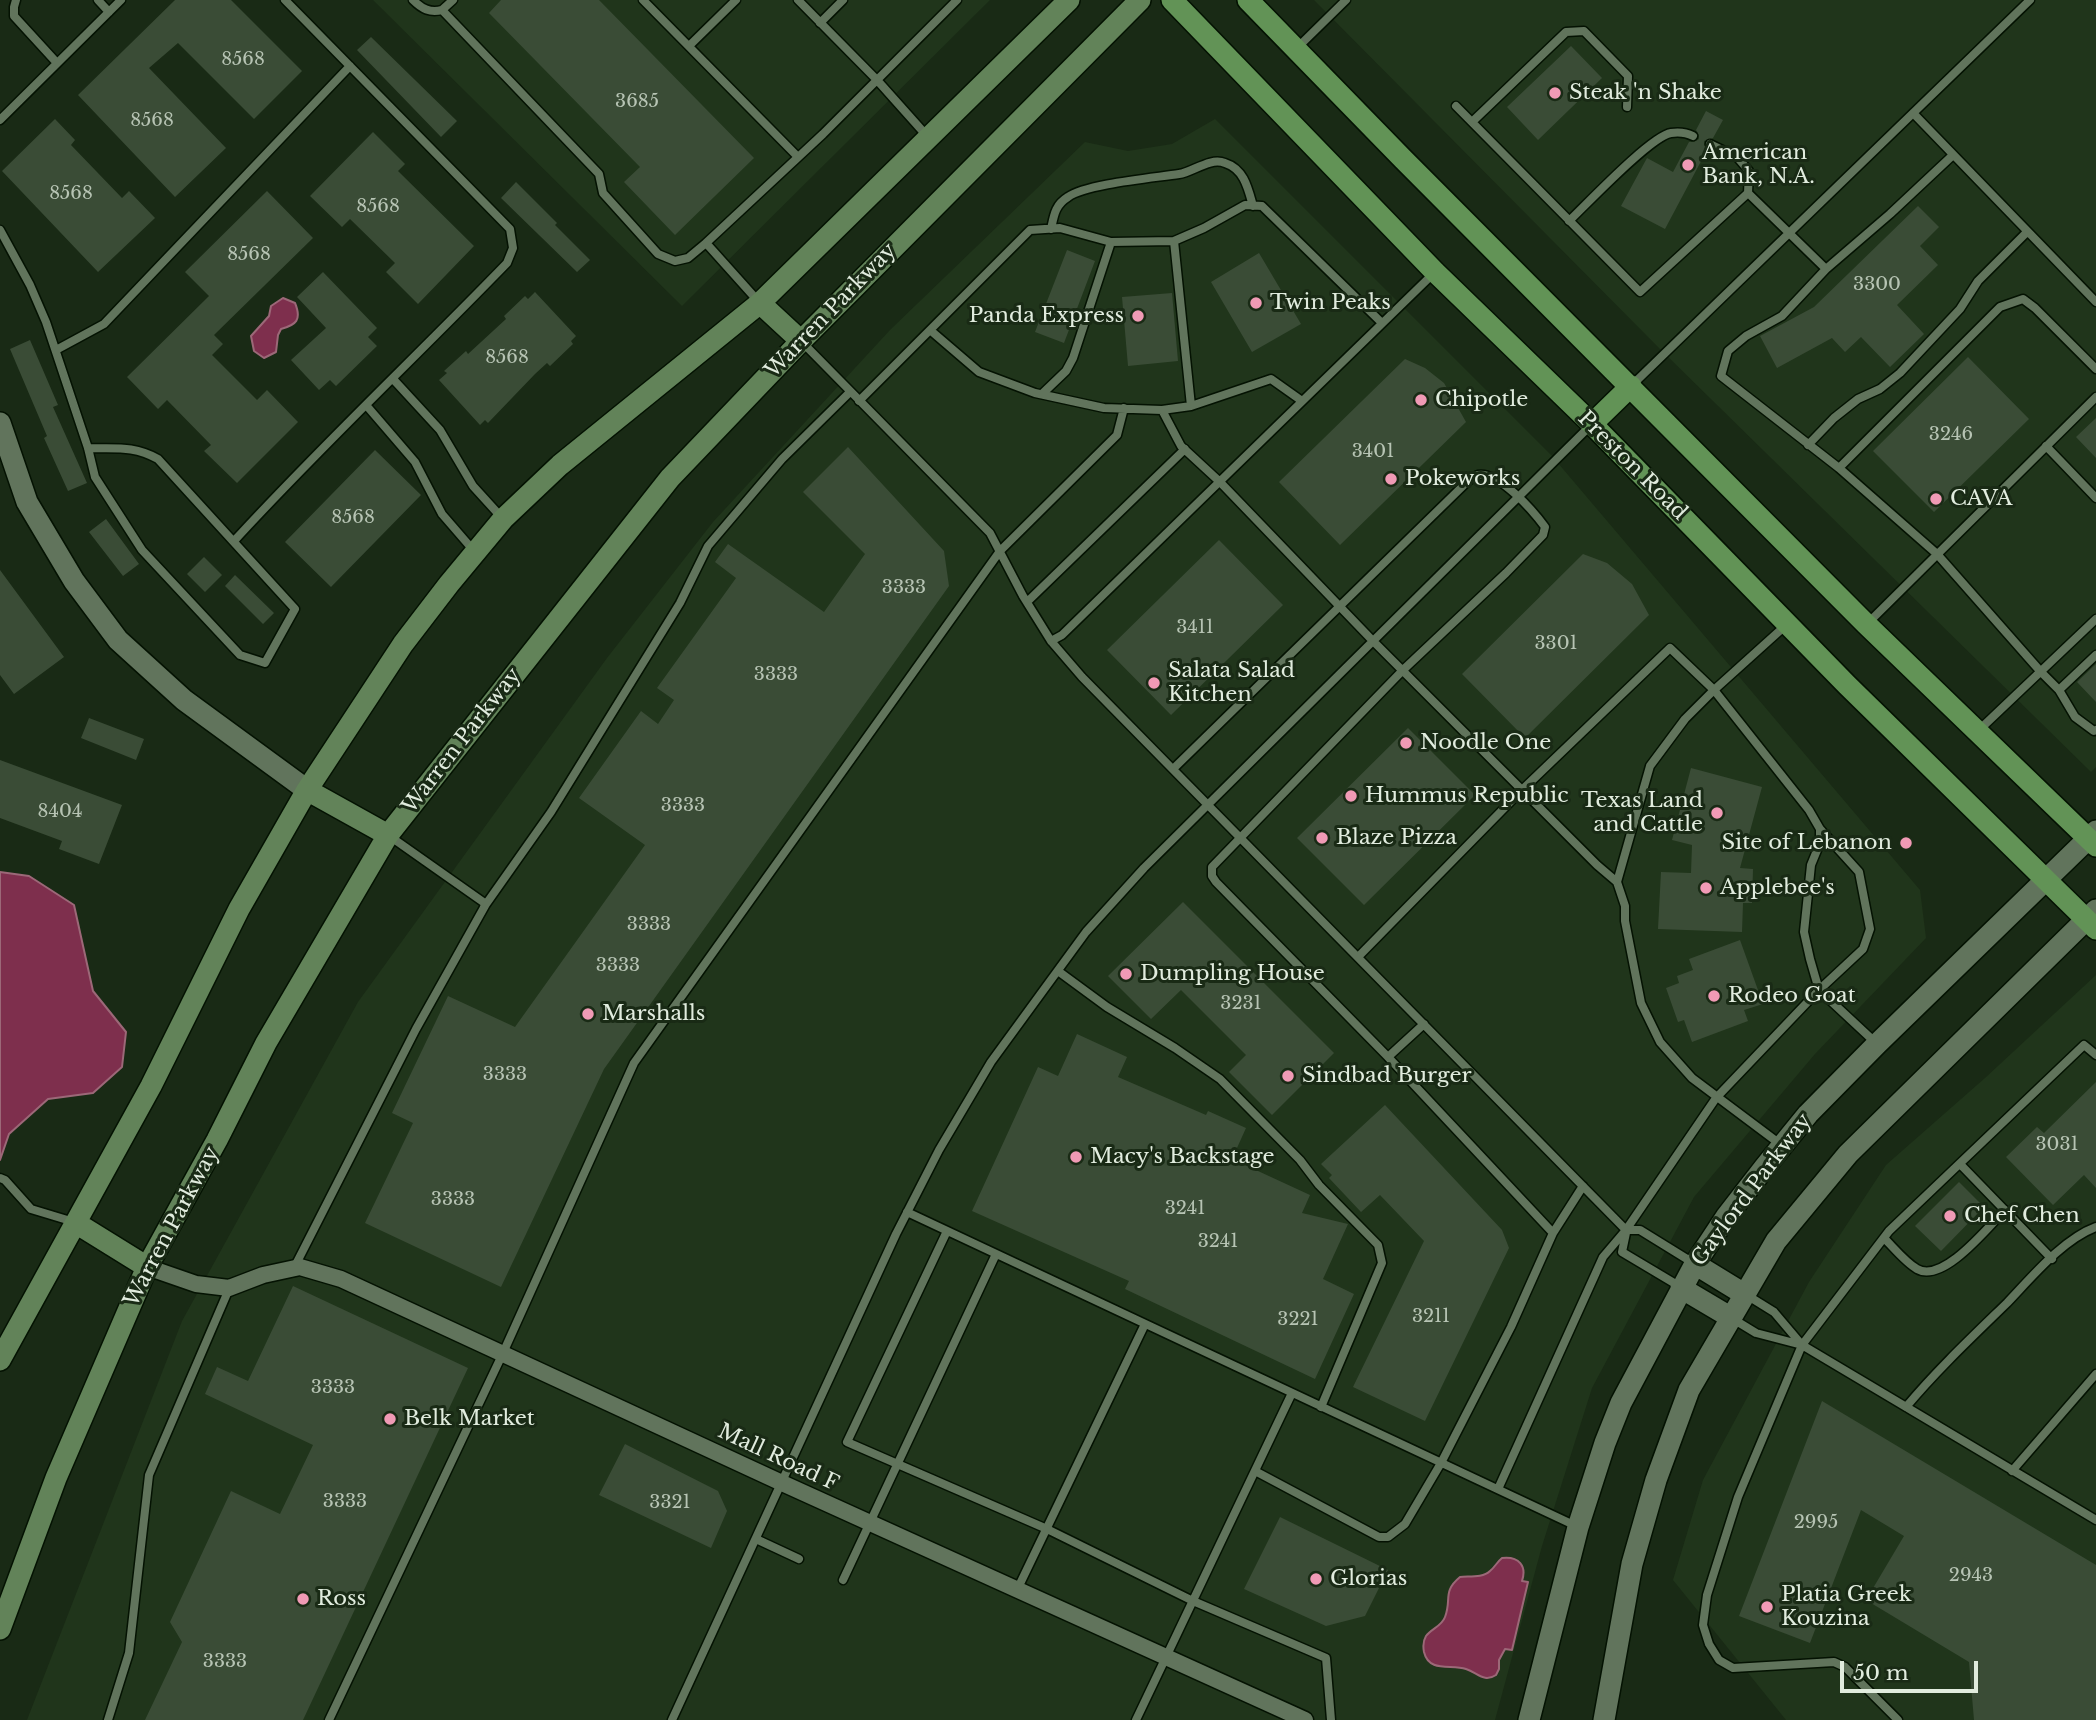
<!DOCTYPE html>
<html>
<head>
<meta charset="utf-8">
<style>
  body { margin:0 }
  #map { position:relative; width:2096px; height:1720px; overflow:hidden; background:#192a15; font-family:"Libre Baskerville",serif }
  canvas { display:block }
  .scale { position:absolute; left:1840px; top:1661px; width:138px; height:32px; box-sizing:border-box; border:4px solid #e1ecde; border-top:0; padding-left:9px; font-size:21px; line-height:24px; white-space:nowrap; color:#e1ecde; -webkit-text-stroke:5px #192a15; paint-order:stroke }
</style>
</head>
<body>
<div id="map">
<canvas width="2096" height="1720"></canvas>
<div class="scale">50 m</div>
</div>
<script>
const g = document.querySelector('canvas').getContext('2d');
g.lineJoin = 'round';
function fill(path, color) { g.fillStyle = color; g.fill(path, 'evenodd'); }
function strokePath(path, color, width, dash) { g.strokeStyle = color; g.lineWidth = width; g.lineCap = dash ? 'butt' : 'round'; g.setLineDash(dash || []); g.stroke(path); }
function label(font, color, halo, rows, align = 'center') {
  g.font = font + ' "Libre Baskerville",serif'; g.lineWidth = 6; g.setLineDash([]); g.textBaseline = 'middle'; g.strokeStyle = halo; g.fillStyle = color; for (const [text, x, y, turn = 0] of rows) {
    g.save(); g.translate(x, y); g.rotate((+turn || 0) * Math.PI / 180); g.textAlign = isNaN(turn) ? turn : align; if (halo) g.strokeText(text, 0, 0); g.fillText(text, 0, 0); g.restore();
  }
}
const built = new Path2D(`
  M373 0H990L682 306Z
  M1314 0H2096V767L2091 772 1660 349Z
  M1215 119 1552 456 1920 890 1926 938 1815 1054 1694 1197 1592 1388 1542 1546 1495 1720H27L182 1321 358 1002 607 658 713 522 890 330 1085 142 1128 151 1172 144Z
  M2096 975V1720H1786L1673 1580 1703 1480 1809 1282 1886 1165 1985 1078Z`);
const water = new Path2D(`
  M283 298 295 303C302 320 296 325 281 329L278 335 276 352 264 358 254 351 251 336 269 316 271 306Z
  M0 872 29 876 74 905 93 991 126 1032 122 1067 93 1093 48 1099 9 1134 0 1160Z
  M1502 1558C1519 1556 1527 1566 1522 1581L1528 1582 1512 1650 1505 1649 1499 1660V1669L1496 1675C1484 1683 1478 1673 1466 1669 1451 1664 1429 1673 1424 1652 1423 1647 1423 1641 1426 1636 1431 1629 1442 1626 1445 1617 1452 1599 1442 1592 1460 1577 1469 1576 1483 1578 1490 1571 1495 1567 1497 1562 1502 1558Z`);
const building = new Path2D(`
  M175 0H231L302 71 254 119 178 43 149 68 226 148 175 197 78 95Z
  M501 0H599L754 158 675 235 624 182 640 167 489 13Z
  M371 37 457 121 441 137 357 50Z
  M1571 46 1602 78 1538 140 1507 107Z
  M1706 111 1723 120 1713 138 1704 141V145L1707 150 1665 229 1621 206 1647 158 1673 172 1689 142H1694L1699 139V135L1696 130Z
  M55 119 75 140 71 145 122 198 129 191 155 218 98 272 2 171Z
  M373 132 405 164 398 171 474 246 418 304 386 272 395 263 350 219 342 227 310 196Z
  M516 182 557 223 555 225 590 260 577 272 501 198Z
  M267 191 313 238 214 335 223 344 212 355 257 400 267 390 298 422 237 483 204 451 211 445 167 400 158 409 127 377 209 296 185 272Z
  M1918 206 1939 227 1920 246 1938 265 1897 305 1924 334 1890 367 1861 337 1845 352 1832 338 1777 368 1760 336 1814 307Z
  M1067 250 1095 261 1064 343 1035 332Z
  M1259 253 1301 324 1252 352 1211 282Z
  M323 272 377 328 368 337 377 346 336 386 330 380 319 390 291 360 326 328 297 297Z
  M535 292 576 336 571 341 573 344 550 366 547 363 535 374 488 423 485 420 480 425 439 380 447 373 444 371 466 351 468 354 506 319 504 316 525 296 528 299Z
  M1172 293 1178 361 1128 366 1122 297Z
  M30 340 58 405 53 407 87 483 68 491 44 438 47 436 10 349Z
  M1968 357 2029 419 1934 512 1873 451Z
  M1405 359 1425 368 1444 383 1466 422 1340 545 1279 482Z
  M2096 418V458L2076 437Z
  M848 447 944 551 949 586 604 1069 501 1287 365 1223 413 1123 392 1113 448 996 515 1027 645 845 579 798 641 711 658 724 674 700 657 688 736 578 715 562 728 544 824 612 865 554 803 492Z
  M375 450 421 495 331 587 285 542Z
  M106 519 139 564 123 576 89 532Z
  M1219 540 1283 605 1171 715 1107 650Z
  M1583 554 1607 563 1632 584 1649 615 1525 738 1462 674Z
  M204 557 222 575 205 592 187 574Z
  M0 570 64 657 14 694 0 675Z
  M235 575 274 613 263 624 225 586Z
  M2096 664V702L2077 682Z
  M89 718 144 739 136 760 81 738Z
  M1408 728 1475 795 1364 905 1297 838Z
  M0 760 122 805 99 864 59 849 62 841 0 818Z
  M1691 768 1762 787 1740 868 1753 869 1752 903H1743L1742 932 1658 929 1661 872 1691 873 1692 845 1672 840Z
  M1183 902 1334 1053 1272 1115 1229 1072 1246 1055 1181 990 1151 1019 1108 976Z
  M1740 940 1763 1004 1744 1010 1748 1021 1692 1042 1684 1020 1678 1022 1666 988 1679 983 1677 976 1693 970 1689 959Z
  M1077 1034 1127 1057 1118 1077 1206 1115 1208 1111 1246 1128 1232 1159 1310 1195 1302 1213 1348 1224 1323 1279 1354 1294 1315 1379 1125 1289 1129 1281 972 1211 1038 1067 1058 1076Z
  M2096 1082V1188L2084 1175 2053 1205 2006 1157 2037 1127 2044 1133Z
  M1385 1105 1502 1230 1509 1248 1425 1421 1353 1387 1424 1241 1380 1195 1361 1212 1329 1178 1332 1175 1321 1164Z
  M1959 1182 1984 1207 1941 1251 1915 1226Z
  M293 1286 468 1368 303 1720H145L182 1642 170 1622 231 1491 280 1514 313 1445 205 1394 217 1367 248 1381Z
  M1822 1401 2096 1565V1720H1974L1969 1662 1866 1600 1904 1536 1861 1510 1810 1643 1739 1616Z
  M625 1444 718 1491 727 1511 711 1548 599 1495Z
  M1280 1517 1388 1570 1365 1616 1326 1626 1244 1589Z`);
const service = new Path2D(`
  M16 0 14 7V16L57 63
  M98 0 109 12
  M413 0C422 9 430 13 442 10L599 174 603 193 658 254 675 261 688 258 706 243
  M643 0 798 157
  M798 0 877 80 927 136
  M442 10 453 0
  M820 23 843 0
  M689 46 736 0
  M1297 48 1346 0
  M1456 106 1640 292 1748 193 1826 269
  M1913 113 2096 302
  M0 120 121 0
  M1472 122 1566 32 1584 31 1628 76 1627 107
  M1710 144 1737 157 1749 171 1748 193
  M1953 155 1890 214 1826 269 1782 316 1746 336 1728 351 1721 376 1839 468 1937 554 2041 672 2059 690 2075 717 2094 731 2096 730
  M1569 221C1587 204 1651 136 1671 133 1678 132 1687 133 1693 136
  M1051 229C1054 215 1055 205 1068 197 1086 184 1153 178 1179 174 1193 172 1210 157 1225 163 1244 169 1248 188 1253 206
  M0 230 30 285 46 322 88 448 95 477 142 550 240 655 265 663 295 609 158 459C133 445 115 449 88 448
  M1174 241 1191 406
  M758 301 706 243 823 134 957 0
  M930 330 979 372 1035 393 1104 408 1162 410 1181 446 1220 482 1372 640 1597 865 1617 882 1625 906V921L1641 1003 1660 1042 1692 1078 1780 1144
  M801 341 990 533 1023 596 1051 641 1082 677 1626 1230H1640L1695 1264
  M56 350 104 324 350 66
  M393 379 440 430 473 486 503 519
  M1632 385 2030 0
  M1042 394 1066 371 1073 358 1111 242
  M859 401 1030 230 1060 228 1111 242 1174 241 1204 228 1245 205 1262 206 1382 323
  M366 405 415 462 442 514 474 551
  M1162 410 1191 406 1271 379 1302 401
  M1808 445 1834 418 1858 399 1880 389 1900 373 1960 309 1978 281 2027 232
  M2046 446 2096 498
  M1839 468 2000 307 2023 299 2035 308 2096 369
  M234 541C322 445 417 356 507 263L513 248 510 229 285 0
  M1027 602 1185 449
  M1867 624 2096 397
  M1785 626 1714 690 1809 810 1820 829V843L1811 865 1804 932 1810 959 1819 990 1877 1044
  M1051 641 1062 635 1435 272
  M2059 690 2096 655
  M1978 731 2096 619
  M1173 769 1468 481C1471 479 1474 476 1478 475 1499 471 1534 512 1545 527L1543 535 1506 573 1403 670 1212 867V876L1216 882 1388 1057 1553 1233 1511 1327 1441 1463 1405 1524 1388 1537H1379L1255 1471
  M484 907 551 812 680 603 708 546 782 459 850 392
  M1358 957 1522 790 1670 648 1714 690 1685 719 1650 766 1617 882
  M1058 971 1107 1007 1175 1048 1220 1079 1300 1160 1319 1185 1378 1245 1382 1263 1321 1407
  M1388 1057 1424 1024
  M1960 1164 2052 1259
  M0 1178 5 1180 31 1209 74 1222
  M907 1212 1576 1526
  M947 1231 847 1442 1047 1529 1193 1601 1326 1658 1331 1720
  M1553 1233 1583 1186
  M1626 1233 1622 1252 1679 1286
  M1884 1238C1894 1248 1905 1262 1917 1269 1943 1284 1988 1227 2005 1210
  M295 1266 416 1029 486 904 388 835
  M1745 1294 1774 1312 1802 1345
  M1733 1319 1756 1333 1802 1345 2096 1520
  M1906 1407C1937 1370 1972 1337 2007 1303 2031 1278 2063 1239 2096 1227
  M2012 1471 2096 1374
  M1498 1489 1603 1257 1626 1230 1716 1098 1819 990 1863 949 1870 929 1859 872 1820 829
  M756 1539 799 1559
  M843 1580 996 1254
  M1017 1590 1145 1324
  M108 1720 129 1653 149 1475 229 1289
  M329 1720 503 1353 634 1063 1000 551 1117 435 1124 408
  M672 1720 896 1234 939 1150 991 1062 1045 988 1086 932 1144 868 1590 426
  M1136 1720 1292 1393
  M1898 1720 1845 1667 1834 1662 1733 1668 1719 1660 1709 1644 1703 1625 1707 1595 1738 1497 1802 1345 1889 1231 2084 1045 2096 1055`);
const minor = new Path2D(`
  M147 1267 196 1284 229 1288 263 1275 300 1267 341 1279 782 1483 1305 1720`);
const tertiary = new Path2D(`
  M0 423 27 502 74 581 118 640 184 700 307 790
  M1695 1264 1744 1294
  M1681 1288 1730 1317
  M1529 1720 1578 1527 1605 1443 1621 1403 1695 1264 1726 1217 1764 1168 1808 1114 1877 1044 2096 831
  M1604 1720 1632 1564 1656 1480 1689 1390 1776 1241 1848 1154 2096 910`);
const secondary = new Path2D(`
  M760 303 801 341
  M307 790 388 835
  M76 1223 147 1267
  M0 1360 151 1086 239 909 307 790 403 644 449 584 503 519 560 465 760 303 1069 0
  M0 1629 56 1478 147 1267 217 1140 266 1043 388 835 670 478 801 341 1140 0`);
const primary = new Path2D(`
  M1172 0 1435 272 1592 424 1847 685 2096 929
  M1248 0 1403 159 1866 624 2096 846
  M1592 424 1631 386`);
const markers = [
  [1555,93,7,"#f09ab5"],
  [1688,165,7,"#f09ab5"],
  [1256,303,7,"#f09ab5"],
  [1138,316,7,"#f09ab5"],
  [1421,400,7,"#f09ab5"],
  [1391,479,7,"#f09ab5"],
  [1936,499,7,"#f09ab5"],
  [1154,683,7,"#f09ab5"],
  [1406,743,7,"#f09ab5"],
  [1351,796,7,"#f09ab5"],
  [1717,813,7,"#f09ab5"],
  [1322,838,7,"#f09ab5"],
  [1906,843,7,"#f09ab5"],
  [1706,888,7,"#f09ab5"],
  [1126,974,7,"#f09ab5"],
  [1714,996,7,"#f09ab5"],
  [588,1014,7,"#f09ab5"],
  [1288,1076,7,"#f09ab5"],
  [1076,1157,7,"#f09ab5"],
  [1950,1216,7,"#f09ab5"],
  [390,1419,7,"#f09ab5"],
  [1316,1579,7,"#f09ab5"],
  [303,1599,7,"#f09ab5"],
  [1767,1607,7,"#f09ab5"]
];
const numberNames = [
  ["8568",243,60],
  ["3685",637,102],
  ["8568",152,121],
  ["8568",71,194],
  ["8568",378,207],
  ["8568",249,255],
  ["3300",1877,285],
  ["8568",507,358],
  ["3246",1951,435],
  ["3401",1373,452],
  ["8568",353,518],
  ["3333",904,588],
  ["3411",1195,628],
  ["3301",1556,644],
  ["3333",776,675],
  ["3333",683,806],
  ["8404",60,812],
  ["3333",649,925],
  ["3333",618,966],
  ["3231",1241,1004],
  ["3333",505,1075],
  ["3031",2057,1145],
  ["3333",453,1200],
  ["3241",1185,1209],
  ["3241",1218,1242],
  ["3211",1431,1317],
  ["3221",1298,1320],
  ["3333",333,1388],
  ["3333",345,1502],
  ["3321",670,1503],
  ["2995",1816,1523],
  ["2943",1971,1576],
  ["3333",225,1662]
];
const poiNames = [
  ["Steak 'n Shake",1569,93],
  ["American",1702,153],
  ["Bank, N.A.",1702,177],
  ["Twin Peaks",1270,303],
  ["Panda Express",1124,316,"right"],
  ["Chipotle",1435,400],
  ["Pokeworks",1405,479],
  ["CAVA",1950,499],
  ["Salata Salad",1168,671],
  ["Kitchen",1168,695],
  ["Noodle One",1420,743],
  ["Hummus Republic",1365,796],
  ["Texas Land",1703,801,"right"],
  ["and Cattle",1703,825,"right"],
  ["Blaze Pizza",1336,838],
  ["Site of Lebanon",1892,843,"right"],
  ["Applebee's",1720,888],
  ["Dumpling House",1140,974],
  ["Rodeo Goat",1728,996],
  ["Marshalls",602,1014],
  ["Sindbad Burger",1302,1076],
  ["Macy's Backstage",1090,1157],
  ["Chef Chen",1964,1216],
  ["Belk Market",404,1419],
  ["Glorias",1330,1579],
  ["Platia Greek",1781,1595],
  ["Kouzina",1781,1619],
  ["Ross",317,1599]
];
const streetNames = [
  ["Warren Parkway",831,311,-46],
  ["Preston Road",1632,466,45],
  ["Warren Parkway",462,741,-52],
  ["Gaylord Parkway",1752,1190,-53],
  ["Warren Parkway",172,1227,-62],
  ["Mall Road F",778,1458,25]
];
fill(built, '#20351b');
fill(water, '#7e2f4d');
strokePath(water, '#9c6878', 2);
fill(building, '#3a4c36');
strokePath(service, '#041202', 11);
strokePath(minor, '#041202', 19);
strokePath(tertiary, '#041202', 24);
strokePath(secondary, '#041202', 24);
strokePath(primary, '#041202', 24);
strokePath(service, '#61745c', 8);
strokePath(minor, '#61745c', 16);
strokePath(tertiary, '#61745c', 21);
strokePath(secondary, '#628359', 21);
strokePath(primary, '#629356', 21);
for (const [x, y, r, color] of markers) { const dot = new Path2D(); dot.arc(x, y, r, 0, 2 * Math.PI); g.fillStyle = color; g.fill(dot); strokePath(dot, '#192a15', 2.5); }
label('18px', '#b7c4b4', null, numberNames);
label('21px', '#e1ecde', '#192a15', poiNames, 'left');
label('21px', '#e1ecde', '#192a15', streetNames);
</script>
</body>
</html>
